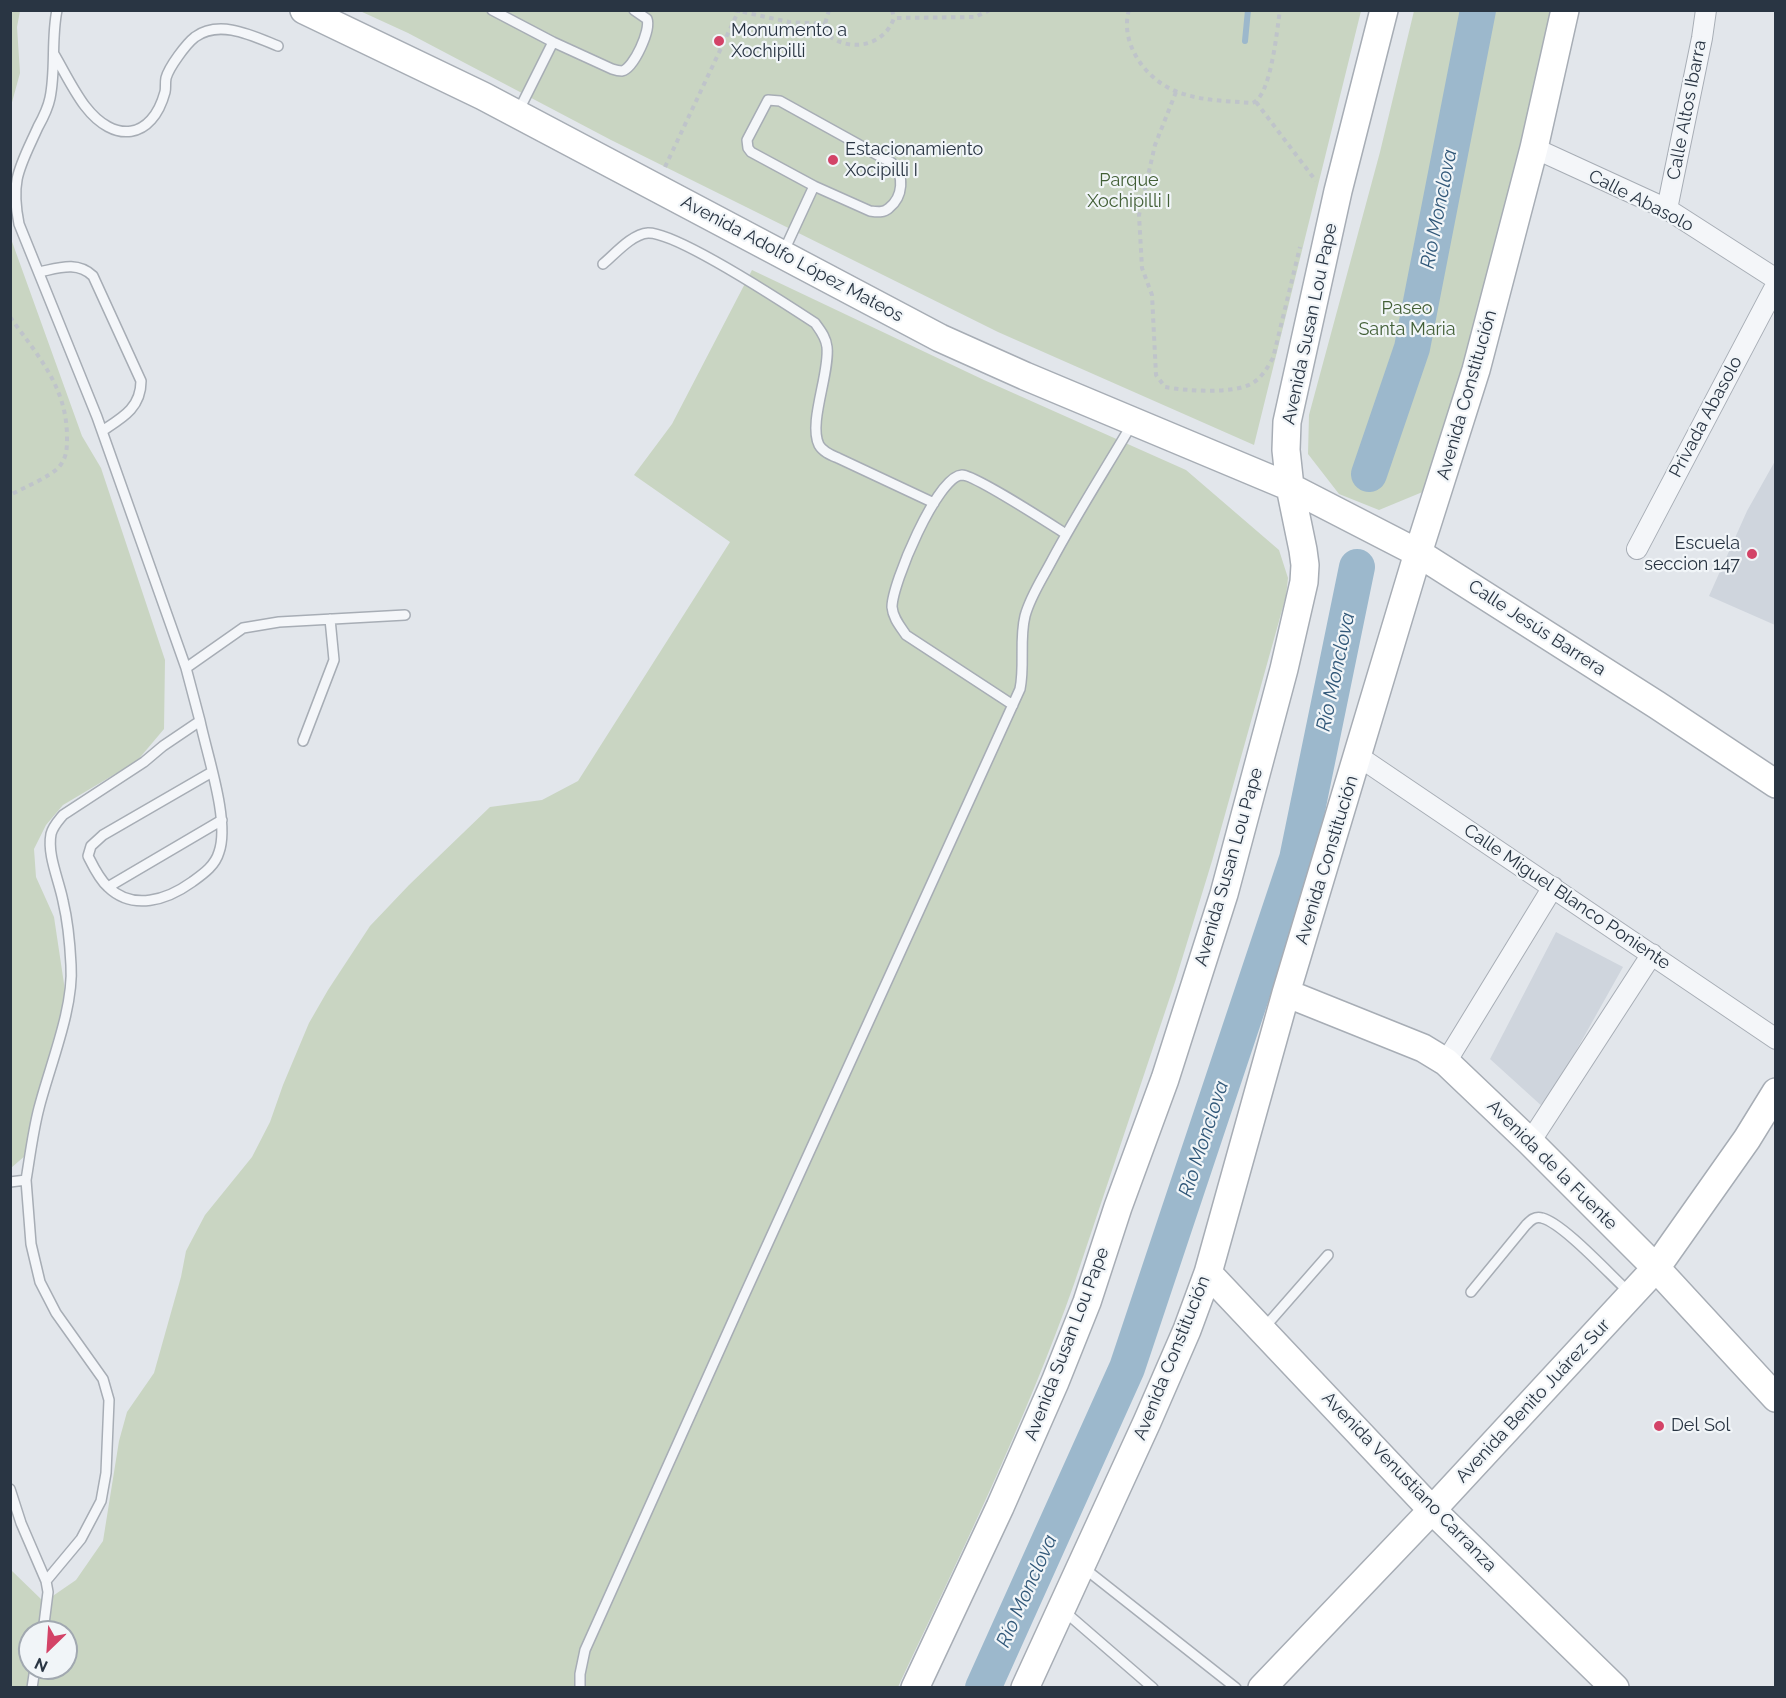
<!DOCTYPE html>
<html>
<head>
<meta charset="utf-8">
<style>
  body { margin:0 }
  #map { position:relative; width:1786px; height:1698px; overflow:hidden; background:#e2e6eb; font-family:Raleway,sans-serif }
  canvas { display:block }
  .frame { position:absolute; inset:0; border:12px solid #293543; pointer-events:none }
  .north { position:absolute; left:18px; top:1620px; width:60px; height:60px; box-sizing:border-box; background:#f1f5f8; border:2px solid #a1a8b0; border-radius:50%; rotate:205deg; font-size:16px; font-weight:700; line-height:24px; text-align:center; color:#293543 }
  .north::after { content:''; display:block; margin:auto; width:21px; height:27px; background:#d34367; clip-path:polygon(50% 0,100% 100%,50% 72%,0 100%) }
</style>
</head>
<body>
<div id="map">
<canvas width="1786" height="1698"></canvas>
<div class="frame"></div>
<div class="north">N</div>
</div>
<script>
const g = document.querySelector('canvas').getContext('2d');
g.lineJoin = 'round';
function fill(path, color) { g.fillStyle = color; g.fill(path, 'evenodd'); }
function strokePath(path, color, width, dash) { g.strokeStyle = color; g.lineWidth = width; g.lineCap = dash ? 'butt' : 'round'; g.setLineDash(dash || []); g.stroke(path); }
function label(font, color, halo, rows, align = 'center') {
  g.font = font + ' Raleway,sans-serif'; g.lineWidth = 4.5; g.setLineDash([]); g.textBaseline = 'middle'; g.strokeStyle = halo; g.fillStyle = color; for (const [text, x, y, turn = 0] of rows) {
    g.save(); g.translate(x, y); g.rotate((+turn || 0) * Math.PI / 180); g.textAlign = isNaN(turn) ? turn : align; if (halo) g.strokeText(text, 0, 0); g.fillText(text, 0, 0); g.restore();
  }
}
const built = new Path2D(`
  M1775 461V625L1709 596 1747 511Z
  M1556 932 1623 967 1544 1108 1490 1059Z`);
const green = new Path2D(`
  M11 10 20 11 17 27 20 73 11 106Z
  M360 11H1361L1254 445 998 332 611 140 408 33Z
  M1414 11H1555L1471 348 1425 491 1379 510 1339 494 1308 454 1309 415 1380 152Z
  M10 236 82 436 101 468 165 660 164 729 137 761 63 805 46 825 34 849 36 877 54 917 66 997 26 1155 11 1168Z
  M752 270 984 380 1186 470 1279 550 1288 578 1286 596 1212 861 1175 982 1074 1284C1025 1423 960 1555 898 1687H11L10 1569 44 1602 76 1580 103 1541 119 1441 127 1412 154 1373 181 1277 186 1251 205 1215 252 1157 270 1122 283 1085 309 1023 328 990 370 926 409 885 490 807 542 800 578 781 730 542 634 475 672 424ZM30 1632H66V1668H30Z`);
const stream = new Path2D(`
  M1245 41 1248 10`);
const river = new Path2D(`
  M1369 474 1412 348 1478 10
  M983 1688 1127 1368 1297 859 1357 567`);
const path = new Path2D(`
  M734 10 789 22 825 24
  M829 10 825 24 832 38C855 52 885 44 894 18L975 17 990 10
  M892 10 894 18
  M1129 10C1119 44 1147 81 1178 92 1201 101 1228 101 1252 103 1271 98 1277 29 1280 10
  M1176 92 1155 145 1139 215 1142 268 1152 295 1156 375 1165 387C1187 391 1232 394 1251 384 1262 378 1267 368 1273 358L1300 247
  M1256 102 1316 181
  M665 167 739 10
  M10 317C38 356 67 387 67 437 67 449 67 457 59 467 50 477 23 488 10 495`);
const lane = new Path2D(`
  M492 10 553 42 518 112
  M553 42 612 69C615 70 619 71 622 71 634 68 651 30 647 19L634 10
  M54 54C64 71 73 90 85 106 114 144 152 140 165 92 166 88 165 83 166 78 169 67 186 44 195 37 220 19 253 36 278 46
  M783 253 814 186 751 152 748 148 747 140 768 100 780 101 892 163C905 175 903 197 889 208 884 213 877 212 870 211L814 186
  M603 264C615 254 632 234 648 233 676 232 786 304 815 323 820 330 826 337 827 347 830 373 808 423 819 445 823 452 831 455 838 458L934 503
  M39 272C59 268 77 261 93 276L141 381C141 408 122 418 102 431
  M186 668 243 628 279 622 405 615
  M1013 705 906 635C900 626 893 618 892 607 892 584 937 476 962 475 975 475 1050 524 1066 534
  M200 721C207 755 230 821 219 852 215 866 203 874 192 882 167 900 133 911 108 887 99 879 93 866 88 856L91 846 103 835 212 772
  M303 741 334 660 330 619
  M108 887 222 820
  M26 1180 31 1244 40 1282 56 1313 103 1379 109 1400 106 1473 101 1501 81 1539 46 1581
  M10 1182 26 1180C30 1156 33 1131 39 1108 50 1065 74 1008 71 965 70 944 68 922 63 901 59 880 47 855 51 834 53 826 59 820 63 815L144 762 163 746 200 721 186 668 97 417 19 224C10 179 20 167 38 127 43 118 48 108 50 98 56 69 51 39 57 10
  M1471 1292 1526 1225C1531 1220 1535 1216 1542 1218 1563 1223 1611 1276 1630 1293
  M1264 1328 1328 1255
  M10 1489 21 1523 46 1581 48 1592 43 1632
  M1084 1568 1236 1688
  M1064 1611 1153 1688
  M32 1688 35 1668
  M580 1688V1674L585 1650 743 1298 1020 689C1025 665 1019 640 1025 616 1030 597 1042 579 1051 562 1076 515 1105 470 1132 424`);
const street = new Path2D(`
  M1534 148 1667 209 1776 279
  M1667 209 1702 38 1706 10
  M1637 549 1776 285
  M1358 756 1776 1039
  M1446 1062 1553 887
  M1530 1142 1652 954`);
const secondary = new Path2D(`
  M304 10 483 96 940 338 1025 376 1290 487 1418 553 1657 705 1776 784
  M1286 993 1423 1048 1446 1062 1530 1142 1656 1268 1776 1398
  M1208 1273 1432 1510 1615 1688
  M915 1688 1000 1507 1055 1382 1087 1302 1118 1207 1165 1079 1224 894 1284 669 1304 582 1305 565 1303 550 1290 487 1286 450 1287 422 1338 191 1384 10
  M1025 1688 1147 1422 1187 1330 1208 1273 1286 993 1418 553 1476 370 1534 148 1565 10
  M1262 1688 1432 1510 1656 1268 1747 1139 1776 1092`);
const markers = [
  [719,41,6,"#d34367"],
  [833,160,6,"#d34367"],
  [1752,554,6,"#d34367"],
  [1659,1426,6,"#d34367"]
];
const poiNames = [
  ["Monumento a",731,31],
  ["Xochipilli",731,52],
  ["Estacionamiento",845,150],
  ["Xocipilli I",845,171],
  ["Escuela",1740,544,"right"],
  ["seccion 147",1740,565,"right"],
  ["Del Sol",1671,1426]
];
const streetNames = [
  ["Calle Altos Ibarra",1687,110,-79],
  ["Calle Abasolo",1641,201,27],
  ["Avenida Adolfo López Mateos",792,259,28],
  ["Avenida Susan Lou Pape",1310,324,-78],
  ["Avenida Constitución",1467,395,-74],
  ["Privada Abasolo",1706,417,-62],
  ["Calle Jesús Barrera",1537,628,33],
  ["Avenida Constitución",1327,860,-73],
  ["Avenida Susan Lou Pape",1229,867,-74],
  ["Calle Miguel Blanco Poniente",1567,897,34],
  ["Avenida de la Fuente",1552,1165,45],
  ["Avenida Susan Lou Pape",1067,1344,-69],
  ["Avenida Constitución",1172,1358,-68],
  ["Avenida Benito Juárez Sur",1533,1401,-47],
  ["Avenida Venustiano Carranza",1409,1482,46]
];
const parkNames = [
  ["Parque",1129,181],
  ["Xochipilli I",1129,202],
  ["Paseo",1407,309],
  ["Santa Maria",1407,330]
];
const waterNames = [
  ["Rio Monclova",1439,209,-79],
  ["Río Monclova",1336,672,-78],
  ["Río Monclova",1204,1139,-72],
  ["Río Monclova",1027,1591,-66]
];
fill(built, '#cfd5dd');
fill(green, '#c9d5c2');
strokePath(stream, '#9cb8cc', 6);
strokePath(river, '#9cb8cc', 36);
strokePath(lane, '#a7adb5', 12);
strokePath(street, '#a7adb5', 22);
strokePath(secondary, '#a7adb5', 30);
strokePath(path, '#bfc4ca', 4, [4.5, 4.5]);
strokePath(lane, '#f4f6f9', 9);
strokePath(street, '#f4f6f9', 20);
strokePath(secondary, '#fff', 27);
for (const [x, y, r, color] of markers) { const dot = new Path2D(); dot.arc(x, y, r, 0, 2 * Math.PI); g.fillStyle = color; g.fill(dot); strokePath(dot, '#f1f5f8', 2); }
label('18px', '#293543', '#f1f5f8', poiNames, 'left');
label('18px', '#293543', '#f1f5f8', streetNames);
label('18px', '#425f36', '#f1f5f8', parkNames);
label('italic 20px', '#315879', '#f1f5f8', waterNames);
</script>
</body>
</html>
